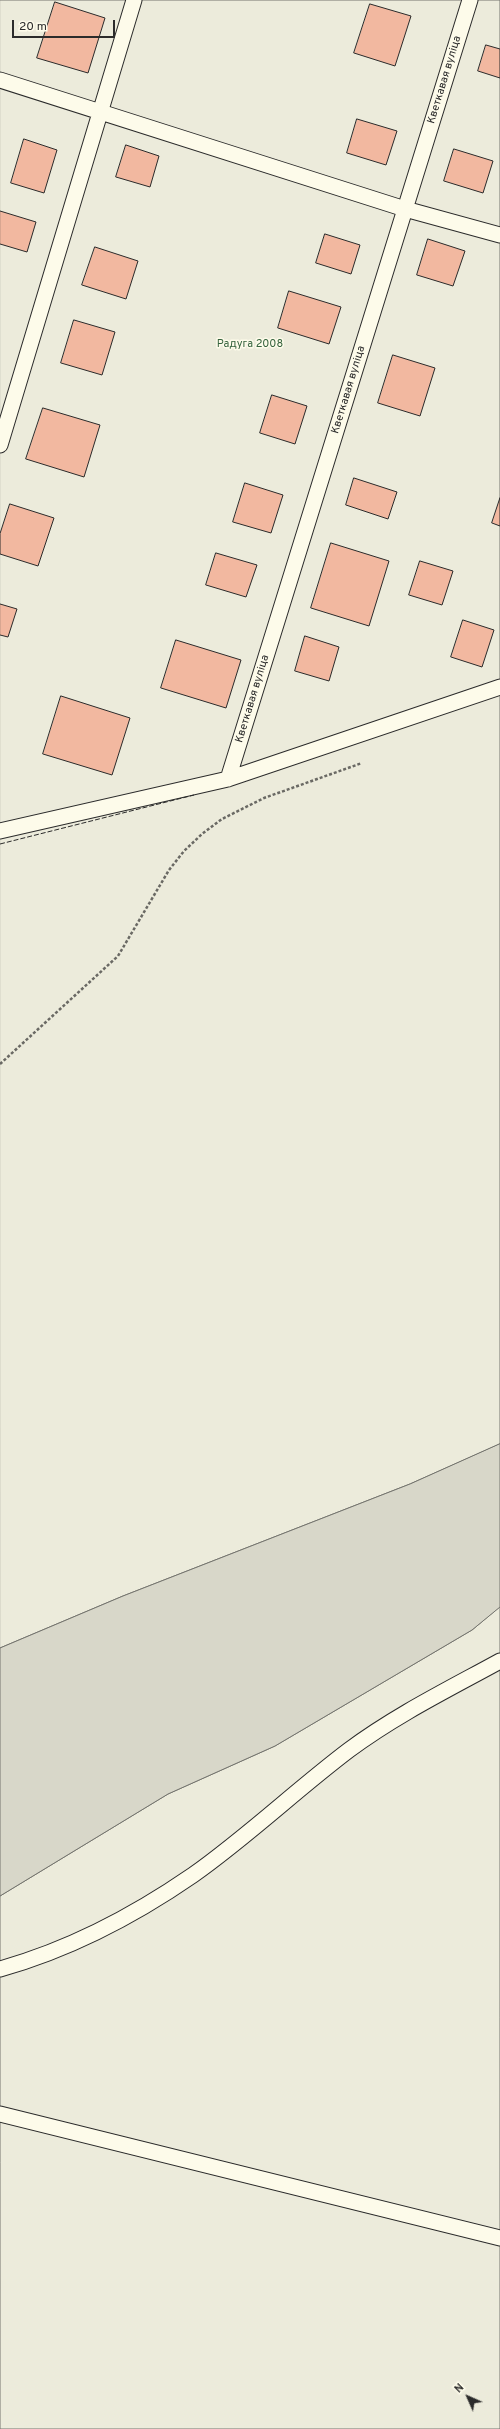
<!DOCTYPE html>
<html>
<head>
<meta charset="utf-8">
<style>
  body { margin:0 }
  #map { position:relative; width:500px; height:2429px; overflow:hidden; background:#fdfbea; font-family:Overpass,sans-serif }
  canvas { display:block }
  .north { position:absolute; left:448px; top:2377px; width:40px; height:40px; -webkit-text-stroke:3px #fdfbea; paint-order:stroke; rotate:315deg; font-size:11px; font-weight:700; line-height:16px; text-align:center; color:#2b2b2b }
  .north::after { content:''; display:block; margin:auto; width:14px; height:18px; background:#2b2b2b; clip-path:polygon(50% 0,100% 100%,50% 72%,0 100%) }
  .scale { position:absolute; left:12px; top:20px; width:103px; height:18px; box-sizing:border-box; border:2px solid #2b2b2b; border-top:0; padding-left:5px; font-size:12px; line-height:14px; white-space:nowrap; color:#2b2b2b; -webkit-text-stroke:3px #fdfbea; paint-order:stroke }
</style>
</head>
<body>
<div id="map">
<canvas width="500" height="2429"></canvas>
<div class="north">N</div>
<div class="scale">20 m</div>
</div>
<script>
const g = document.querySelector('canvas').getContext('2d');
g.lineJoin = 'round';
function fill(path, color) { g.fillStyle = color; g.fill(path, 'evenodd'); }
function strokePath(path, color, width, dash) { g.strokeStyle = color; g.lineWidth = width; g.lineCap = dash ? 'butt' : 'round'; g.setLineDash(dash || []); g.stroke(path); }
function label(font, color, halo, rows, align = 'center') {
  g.font = font + ' Overpass,sans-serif'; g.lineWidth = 3; g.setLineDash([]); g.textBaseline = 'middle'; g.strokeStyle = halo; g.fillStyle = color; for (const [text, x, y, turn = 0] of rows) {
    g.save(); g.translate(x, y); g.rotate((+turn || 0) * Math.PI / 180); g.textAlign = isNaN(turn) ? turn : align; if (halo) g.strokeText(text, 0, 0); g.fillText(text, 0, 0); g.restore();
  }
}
const green = new Path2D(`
  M0 0H500V1444L410 1484 123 1596 0 1648Z
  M500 1607V2429H0V1896L168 1794 275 1746 472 1630Z`);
const water = new Path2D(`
  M500 1444V1607L472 1630 275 1746 168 1794 0 1896V1648L123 1596 410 1484Z`);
const building = new Path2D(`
  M55 2 105 18 88 73 37 58Z
  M370 4 411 16 395 66 354 53Z
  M486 45 500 49V78L478 71Z
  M357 119 397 131 386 165 347 153Z
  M24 139 57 150 44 193 11 183Z
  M126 145 159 156 150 187 116 177Z
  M454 149 493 161 483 193 444 181Z
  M0 211 36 222 27 252 0 244Z
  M325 234 360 245 351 274 316 263Z
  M428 239 465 251 453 286 417 275Z
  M95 247 138 261 126 299 82 285Z
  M289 291 341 307 329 344 278 328Z
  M74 320 115 332 102 375 61 363Z
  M393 355 435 368 420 416 378 403Z
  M272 395 307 406 295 444 260 433Z
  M43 408 100 425 84 477 26 459Z
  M354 478 397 492 388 519 346 505Z
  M245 483 283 495 271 533 233 522Z
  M500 498V526L492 523Z
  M10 504 54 518 38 566 0 554V534Z
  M331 543 389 561 369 626 311 608Z
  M216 553 257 565 246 597 206 585Z
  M420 561 453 571 442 605 409 595Z
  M0 604 17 609 8 637 0 635Z
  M463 620 494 630 482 667 451 657Z
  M305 636 339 647 329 681 295 671Z
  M176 640 241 660 226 708 161 688Z
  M61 696 130 718 112 775 43 754Z`);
const path = new Path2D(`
  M0 1064 118 956 169 870 184 851 202 834 222 819 264 798 362 763`);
const lane = new Path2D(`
  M0 80 405 209 500 235
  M0 445 134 0
  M228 779 470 0
  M0 831 228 779 500 687
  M0 1969C68 1950 135 1915 193 1875 247 1837 296 1790 349 1750 396 1715 449 1689 500 1661
  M0 2114 500 2238`);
const fence = new Path2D(`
  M0 844 194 795`);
const streetNames = [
  ["Кветкавая вуліца",445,80,-73],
  ["Кветкавая вуліца",349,390,-73],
  ["Кветкавая вуліца",253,699,-73]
];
const parkNames = [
  ["Радуга 2008",250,345]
];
fill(green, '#ecebdb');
strokePath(green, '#74746e', 1);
fill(water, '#d8d7c9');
strokePath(water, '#74746e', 1);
fill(building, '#f2b8a0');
strokePath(building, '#2b2b2b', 1);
strokePath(lane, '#2b2b2b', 17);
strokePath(path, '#6a6964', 2.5, [3, 2]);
strokePath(lane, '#fdfbea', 15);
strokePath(fence, '#2b2b2b', 1, [5, 2]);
label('11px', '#2b2b2b', '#fdfbea', streetNames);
label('11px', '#34623c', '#fdfbea', parkNames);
</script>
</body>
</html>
